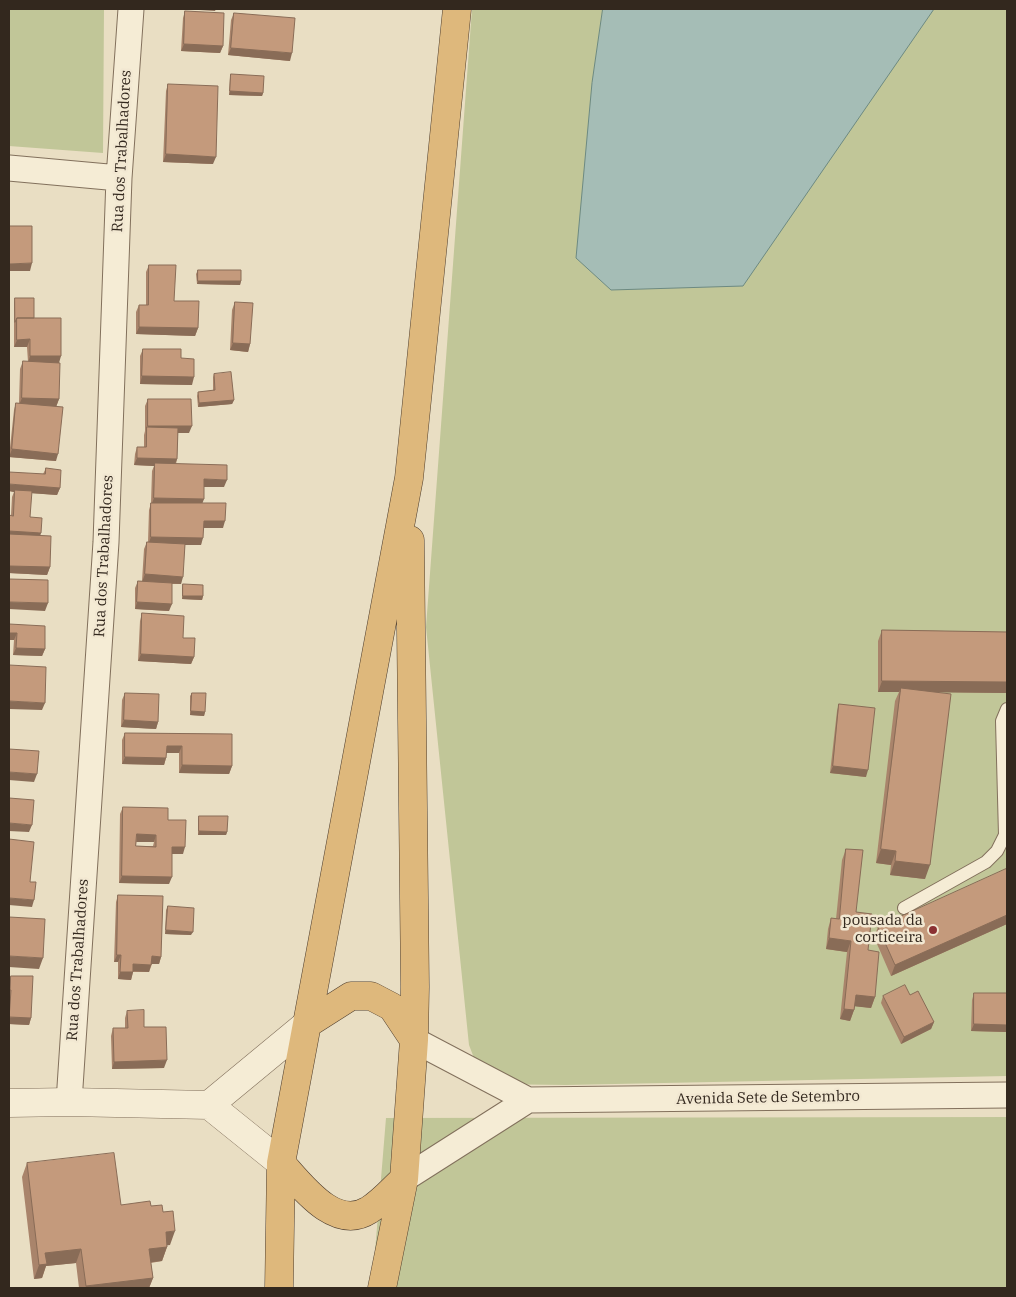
<!DOCTYPE html>
<html>
<head>
<meta charset="utf-8">
<style>
  body { margin:0 }
  #map { position:relative; width:1016px; height:1297px; overflow:hidden; background:#e9dec3; font-family:"IBM Plex Serif",serif }
  canvas { display:block }
  .frame { position:absolute; inset:0; border:10px solid #33281e; pointer-events:none }
</style>
</head>
<body>
<div id="map">
<canvas width="1016" height="1297"></canvas>
<div class="frame"></div>
</div>
<script>
const g = document.querySelector('canvas').getContext('2d');
g.lineJoin = 'round';
function fill(path, color) { g.fillStyle = color; g.fill(path, 'evenodd'); }
function strokePath(path, color, width, dash) { g.strokeStyle = color; g.lineWidth = width; g.lineCap = dash ? 'butt' : 'round'; g.setLineDash(dash || []); g.stroke(path); }
function label(font, color, halo, rows, align = 'center') {
  g.font = font + ' "IBM Plex Serif",serif'; g.lineWidth = 5; g.setLineDash([]); g.textBaseline = 'middle'; g.strokeStyle = halo; g.fillStyle = color; for (const [text, x, y, turn = 0] of rows) {
    g.save(); g.translate(x, y); g.rotate((+turn || 0) * Math.PI / 180); g.textAlign = isNaN(turn) ? turn : align; if (halo) g.strokeText(text, 0, 0); g.fillText(text, 0, 0); g.restore();
  }
}
const green = new Path2D(`
  M9 9H104L103 153 9 146Z
  M472 9H1007V1076L566 1085 484 1084 469 1045 426 627Z
  M1007 1117V1288H372L386 1118Z`);
const water = new Path2D(`
  M603 9H934L743 286 611 290 576 258 592 83Z`);
const service = new Path2D(`
  M904 908 986 862 997 851 1005 835 1002 721 1007 709`);
const minor = new Path2D(`
  M9 168 119 178
  M414 1040 528 1100 1007 1095
  M69 1102 106 542 119 178 131 9
  M404 1179 528 1100`);
const tertiary = new Path2D(`
  M9 1103 69 1102 209 1105 281 1163
  M209 1105 307 1024`);
const trunk = new Path2D(`
  M307 1024 351 996H371L392 1007 414 1040
  M281 1163C301 1185 335 1232 369 1210 382 1202 393 1189 404 1179
  M279 1288 281 1163 409 478 457 9
  M382 1288 404 1179 414 1040 415 987 410 540`);
const wall = new Path2D(`
  M185 11 223 46 220 53 181 51 183 18Z
  M234 13 290 61 228 55 231 20Z
  M231 74 263 93 262 96 229 95 230 78Z
  M168 84 213 164 163 162 166 91Z
  M149 265 174 301 198 328 195 336 136 334V312L139 305H146V272Z
  M198 270 241 281 240 285 197 284 196 274Z
  M15 298 34 318 59 363V399L56 407V461L9 457 14 410 16 403H19L20 369 23 361 28 362 27 347H14V302Z
  M235 302 250 344 248 352 230 350 232 310Z
  M143 349 181 358 192 385 140 384V356Z
  M214 374 234 400 232 404 198 407 197 396 198 392 213 391V377Z
  M148 399 189 433H178L177 459 176 464 224 487H204L202 503 223 528H203L201 545H185L181 584H172L169 611 135 609V588L138 581H142L144 549 147 542H148L149 510 151 503 152 471 154 466 134 465 135 454 137 447H144V435L145 431V406Z
  M46 468 60 488 57 495 31 493 30 517 40 536 50 567 47 575 9 573V515H11L12 497 14 492 9 491 43 474Z
  M183 584 203 596 202 600 182 599V588Z
  M142 613 183 638 194 657 191 664 138 661 140 621Z
  M9 624 45 649 42 656 13 655 14 640Z
  M882 630 1007 632V693L937 692 925 879 890 875 891 865 876 863 895 701 899 692H878V641Z
  M125 693 158 722 156 729 121 727 122 700Z
  M192 693 205 712 204 716 190 715V696Z
  M839 704 866 777 830 773 837 711Z
  M125 733 232 734V766L229 774 179 773V753H166V758L164 765 122 764V740Z
  M123 807 168 820 183 854H172L169 884 119 883 120 814ZM136 842H154L153 846H136Z
  M199 816 227 832 226 835H198V820Z
  M846 849 856 912 868 950 875 997 871 1008 855 1006 854 1010 850 1021 840 1019 847 952 826 949 828 929 831 918 836 919 842 860Z
  M1007 871V924L891 976 874 937 878 927Z
  M118 895 161 957 159 964H152L149 972H133L131 980 118 979V962H114L116 902Z
  M168 906 191 935 165 934 166 910Z
  M11 976 31 1018 29 1025 9 1024V982Z
  M974 993H1007V1032L971 1031 972 1000Z
  M910 995 934 1022 931 1029 901 1044 881 1003 883 996Z
  M127 1011 144 1027 164 1068 112 1069 111 1036 113 1028H125V1018Z
  M27 1163 121 1205 151 1206 170 1245H167V1247L162 1261 151 1263 153 1278 149 1288H79L76 1263 46 1266 42 1278 34 1279 22 1177Z`);
const shadedWall = new Path2D(`
  M183 9H216L215 11Z
  M184 44 223 46 220 53 181 51Z
  M231 48 292 53 290 61 228 55Z
  M230 91 263 93 262 96 229 95Z
  M166 154 216 157 213 164 163 162Z
  M32 263 30 271H9V264Z
  M198 281H241L240 285 197 284Z
  M139 327 198 328 195 336 136 334Z
  M30 339 27 347H14L17 340Z
  M233 343 250 344 248 352 230 350Z
  M30 356H61L59 363H28Z
  M142 376 194 377 192 385 140 384Z
  M22 398 59 399 56 407 19 405Z
  M234 400 232 404 198 407 199 403Z
  M148 426H192L189 433H147Z
  M12 449 58 454 56 461 9 457Z
  M137 458 177 459 174 467 155 463 154 466 134 465Z
  M204 479 227 480 224 487H202Z
  M9 484 60 488 57 495 15 492V490L14 492 9 491Z
  M154 498 204 499 201 507 151 506Z
  M204 521H225L223 528H201Z
  M9 531 41 533 39 540 9 538Z
  M151 537 203 538 201 545H148Z
  M9 566 50 567 47 575 9 573Z
  M145 574 183 577 181 584 142 582Z
  M183 596H203L202 600 182 599Z
  M9 602 48 603 45 611 9 609Z
  M137 602 172 604 169 611 135 609Z
  M9 633H17L14 640H9Z
  M16 648 45 649 42 656 13 655Z
  M141 654 194 657 191 664 138 661Z
  M882 681 1007 682V693L900 692 901 688 899 692H878Z
  M9 701 45 703 42 710 9 709Z
  M191 711 205 712 204 716 190 715Z
  M124 720 158 722 156 729 121 727Z
  M167 746H182L179 753H164Z
  M125 757 166 758 164 765 122 764Z
  M182 765 232 766 229 774 179 773Z
  M833 766 868 770 866 777 830 773Z
  M9 772 37 774 34 782 9 780Z
  M9 823 32 825 29 832 9 831Z
  M199 831 227 832 226 835H198Z
  M137 834 156 835 154 842H134Z
  M172 847H185L183 854H170Z
  M881 849 896 851 891 865 876 863Z
  M895 861 930 865 925 879 890 875Z
  M122 876 172 877 169 884 119 883Z
  M9 898 34 900 32 907 9 905Z
  M1007 915V924L891 976 895 965Z
  M166 930 193 932 191 935 165 934Z
  M829 938 851 941 847 952 826 949Z
  M117 955H121L118 962H114Z
  M9 956 43 958 39 969 9 967Z
  M152 956 161 957 159 964H149Z
  M133 964 151 965 149 972 131 971Z
  M120 972H133L131 980 118 979Z
  M856 995 875 997 871 1008 852 1006Z
  M844 1009 854 1010 850 1021 840 1019Z
  M9 1017 31 1018 29 1025 9 1024Z
  M934 1022 931 1029 901 1044 904 1037Z
  M974 1024 1007 1025V1032L971 1031Z
  M167 1060 164 1068 112 1069 114 1062Z
  M175 1231 170 1245 161 1246 166 1232Z
  M167 1247 162 1261 144 1263 149 1249Z
  M81 1249 76 1263 46 1266 42 1278 34 1279 39 1265 45 1253Z
  M153 1278 149 1288H85L86 1286Z`);
const building = new Path2D(`
  M185 11 224 13 223 46 184 44Z
  M234 13 295 18 292 53 231 48Z
  M231 74 264 76 263 93 230 91Z
  M168 84 218 86 216 157 166 154Z
  M9 226H32V263L9 264Z
  M149 265H176L174 301H199L198 328 139 327V305H148Z
  M198 270H241V281H198Z
  M15 298H34V318H17L15 322Z
  M235 302 253 303 250 344 233 343Z
  M17 318H61V356H30V339L17 340Z
  M143 349H181V358L194 359V377L142 376Z
  M23 361 60 363 59 399 22 398Z
  M231 372 234 400 199 403 198 392 215 390 214 374Z
  M148 399H191L192 426H148Z
  M16 403 63 407 58 454 12 449Z
  M147 427 178 428 177 459 137 458V447H146Z
  M155 463 227 465V480L204 479V499L154 498Z
  M46 468 61 470 60 488 9 484V472L45 474Z
  M15 490 32 491 30 517 42 518 41 533 9 531V515L13 516Z
  M151 503H226L225 521H204L203 538 151 537Z
  M9 534 51 536 50 567 9 566Z
  M147 542 185 544 183 577 145 574Z
  M9 579 48 580V603L9 602Z
  M138 581 172 583V604L137 602Z
  M183 584 203 585V596H183Z
  M142 613 184 616 183 638H195L194 657 141 654Z
  M9 624 45 626V649L16 648 17 633H9Z
  M882 630 1007 632V682L882 681Z
  M9 665 46 667 45 703 9 701Z
  M901 688 951 694 930 865 895 861 896 851 881 849Z
  M125 693 159 694 158 722 124 720Z
  M192 693H206L205 712 191 711Z
  M839 704 875 708 868 770 833 766Z
  M125 733 232 734V766L182 765V746H167L166 758 125 757Z
  M9 749 39 751 37 774 9 772Z
  M9 798 34 800 32 825 9 823Z
  M123 807 168 808V820H186L185 847H172V877L122 876ZM137 834 156 835V847L136 846Z
  M199 816H228L227 832 199 831Z
  M9 839 34 842 30 882H36L34 900 9 898Z
  M846 849 863 850 856 912 872 914 868 950 879 952 875 997 856 995 854 1010 844 1009 851 941 829 938 831 918 839 919Z
  M1006 869 1007 871V915L895 965 878 927Z
  M118 895 163 896 161 957 152 956 151 965 133 964V972H120L121 955H117Z
  M168 906 194 908 193 932 166 930Z
  M9 917 45 919 43 958 9 956Z
  M11 976H33L31 1018 9 1017Z
  M905 985 910 995 918 991 934 1022 904 1037 883 996Z
  M9 990H11L9 1019Z
  M974 993H1007V1025L974 1024Z
  M144 1010V1027H166L167 1060 114 1062 113 1028H128L127 1011Z
  M114 1153 121 1205 150 1201 151 1206 162 1205 163 1212 173 1211 175 1231 166 1232 167 1247 149 1249 153 1278 86 1286 81 1249 45 1253 47 1264 39 1265 27 1163Z`);
const markers = [
  [933,930,5,"#8b3132"]
];
const streetNames = [
  ["Rua dos Trabalhadores",122,151,-87],
  ["Rua dos Trabalhadores",104,556,-87],
  ["Rua dos Trabalhadores",78,960,-86],
  ["Avenida Sete de Setembro",768,1098,-1]
];
const poiNames = [
  ["pousada da",923,921],
  ["corticeira",923,938]
];
fill(green, '#c1c698');
fill(water, '#a5bdb6');
strokePath(water, '#6d8a82', 1);
strokePath(service, '#82705c', 14);
strokePath(minor, '#82705c', 27);
strokePath(tertiary, '#82705c', 29);
strokePath(trunk, '#503f2f', 29);
strokePath(service, '#f5ecd5', 12);
strokePath(minor, '#f5ecd5', 25);
strokePath(tertiary, '#f5ecd5', 28);
strokePath(trunk, '#deb87c', 28);
fill(wall, '#a9846b');
fill(shadedWall, '#896c57');
fill(building, '#c49a7c');
strokePath(building, '#896c57', 1);
for (const [x, y, r, color] of markers) { const dot = new Path2D(); dot.arc(x, y, r, 0, 2 * Math.PI); g.fillStyle = color; g.fill(dot); strokePath(dot, '#f2e8d2', 2); }
label('15px', '#33281e', '#f2e8d2', streetNames);
label('15px', '#33281e', '#f2e8d2', poiNames, 'right');
</script>
</body>
</html>
